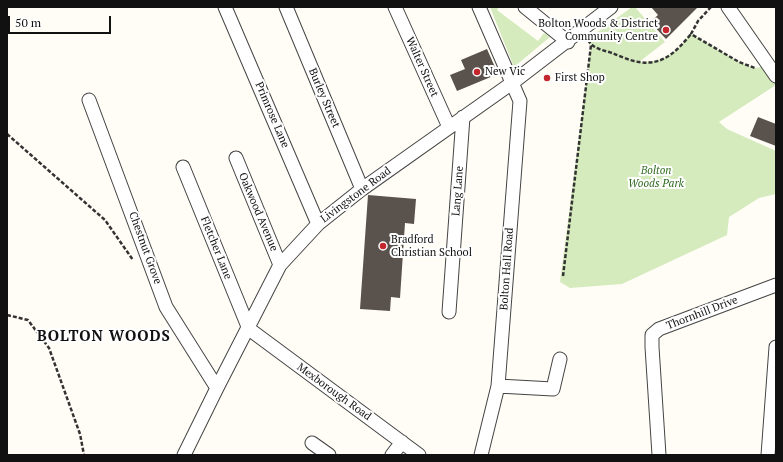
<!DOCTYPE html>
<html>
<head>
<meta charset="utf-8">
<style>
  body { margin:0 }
  #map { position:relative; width:783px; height:462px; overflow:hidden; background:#fffdf5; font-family:"PT Serif",serif }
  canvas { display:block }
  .frame { position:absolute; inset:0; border:8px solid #111; pointer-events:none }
  .scale { position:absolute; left:8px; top:16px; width:103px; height:18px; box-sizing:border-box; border:2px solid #111; border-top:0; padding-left:5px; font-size:12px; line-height:14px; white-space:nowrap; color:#111; -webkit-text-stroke:3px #fff; paint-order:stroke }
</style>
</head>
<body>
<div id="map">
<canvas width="783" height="462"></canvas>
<div class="frame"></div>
<div class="scale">50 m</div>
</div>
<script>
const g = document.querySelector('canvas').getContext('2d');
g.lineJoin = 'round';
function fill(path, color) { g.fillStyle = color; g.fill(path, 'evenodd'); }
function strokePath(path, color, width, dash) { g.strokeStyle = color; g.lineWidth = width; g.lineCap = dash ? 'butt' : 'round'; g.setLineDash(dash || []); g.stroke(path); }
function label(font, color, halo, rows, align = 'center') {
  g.font = font + ' "PT Serif",serif'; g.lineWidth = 4; g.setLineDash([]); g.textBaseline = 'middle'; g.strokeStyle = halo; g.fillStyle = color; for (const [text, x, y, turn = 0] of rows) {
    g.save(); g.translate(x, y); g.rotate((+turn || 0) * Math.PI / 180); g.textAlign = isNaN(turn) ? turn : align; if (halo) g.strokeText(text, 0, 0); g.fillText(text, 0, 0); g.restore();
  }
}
const green = new Path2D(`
  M490 7H499L497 10 538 41 544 33 550 37 514 67Z
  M632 7H635L665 42 639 62C666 62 674 54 691 34L739 62 754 68 769 66 776 76V85L719 122 727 129 776 151V194L759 198 729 217 727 235 622 284 570 288 560 282 591 45 588 39Z`);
const building = new Path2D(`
  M651 7H698L666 39 650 22 658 15Z
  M487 49 498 74 457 91 450 75 465 69 461 60Z
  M758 117 776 124V146L750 136Z
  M368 195 416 199 414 224 405 223 400 298 391 297 390 311 360 309Z`);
const path = new Path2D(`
  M711 7 698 21 691 34 739 62 755 68
  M588 40C593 49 603 50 612 53 620 56 630 61 639 62 663 66 677 51 691 34
  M7 134 105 220 133 260
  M563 276 591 45
  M7 315 28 320 49 348 80 434 84 455`);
const minor = new Path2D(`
  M225 7 318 224
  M286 7 362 189
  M395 7 449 127
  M479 7 520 101 498 386 481 455
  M525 7 568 42
  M728 7 776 76
  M89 100 166 307 217 388
  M236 158 280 265
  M183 167 249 329 419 455
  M449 312 463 117
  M498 386 553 389 560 359
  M312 443 329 455
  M184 455 217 388 280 265 318 224 362 189 512 83 611 7
  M392 455 402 442
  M659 455 652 347V335L659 329 776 285
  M768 455 776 347`);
const markers = [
  [666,30,4,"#c4262e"],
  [477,72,4,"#c4262e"],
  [547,78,4,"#c4262e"],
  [383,246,4,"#c4262e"]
];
const poiNames = [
  ["Bolton Woods & District",658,24,"right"],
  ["Community Centre",658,37,"right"],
  ["New Vic",485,72],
  ["First Shop",555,78],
  ["Bradford",391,240],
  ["Christian School",391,253]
];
const streetNames = [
  ["Walter Street",422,67,66],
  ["Burley Street",324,98,67],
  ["Primrose Lane",272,115,67],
  ["Lang Lane",458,191,-86],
  ["Livingstone Road",356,195,-37],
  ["Oakwood Avenue",258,212,67],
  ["Chestnut Grove",145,248,70],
  ["Fletcher Lane",216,248,68],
  ["Bolton Hall Road",507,269,-86],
  ["Thornhill Drive",702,313,-21],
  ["Mexborough Road",334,392,36]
];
const parkNames = [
  ["Bolton",656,171],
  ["Woods Park",656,184]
];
const districtNames = [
  ["BOLTON WOODS",104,337]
];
fill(green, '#d5ebbd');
fill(building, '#5a524d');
strokePath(minor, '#444', 15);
strokePath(path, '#333', 2.5, [4, 2]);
strokePath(minor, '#fff', 13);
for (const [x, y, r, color] of markers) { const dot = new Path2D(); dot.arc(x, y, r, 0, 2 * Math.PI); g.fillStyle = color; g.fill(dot); strokePath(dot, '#fff', 1.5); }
label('11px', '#111', '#fff', poiNames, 'left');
label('11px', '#111', '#fff', streetNames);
label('italic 11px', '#2f6b1f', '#fff', parkNames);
g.letterSpacing = '1px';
label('bold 15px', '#111', '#fff', districtNames);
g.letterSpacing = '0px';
</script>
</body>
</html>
